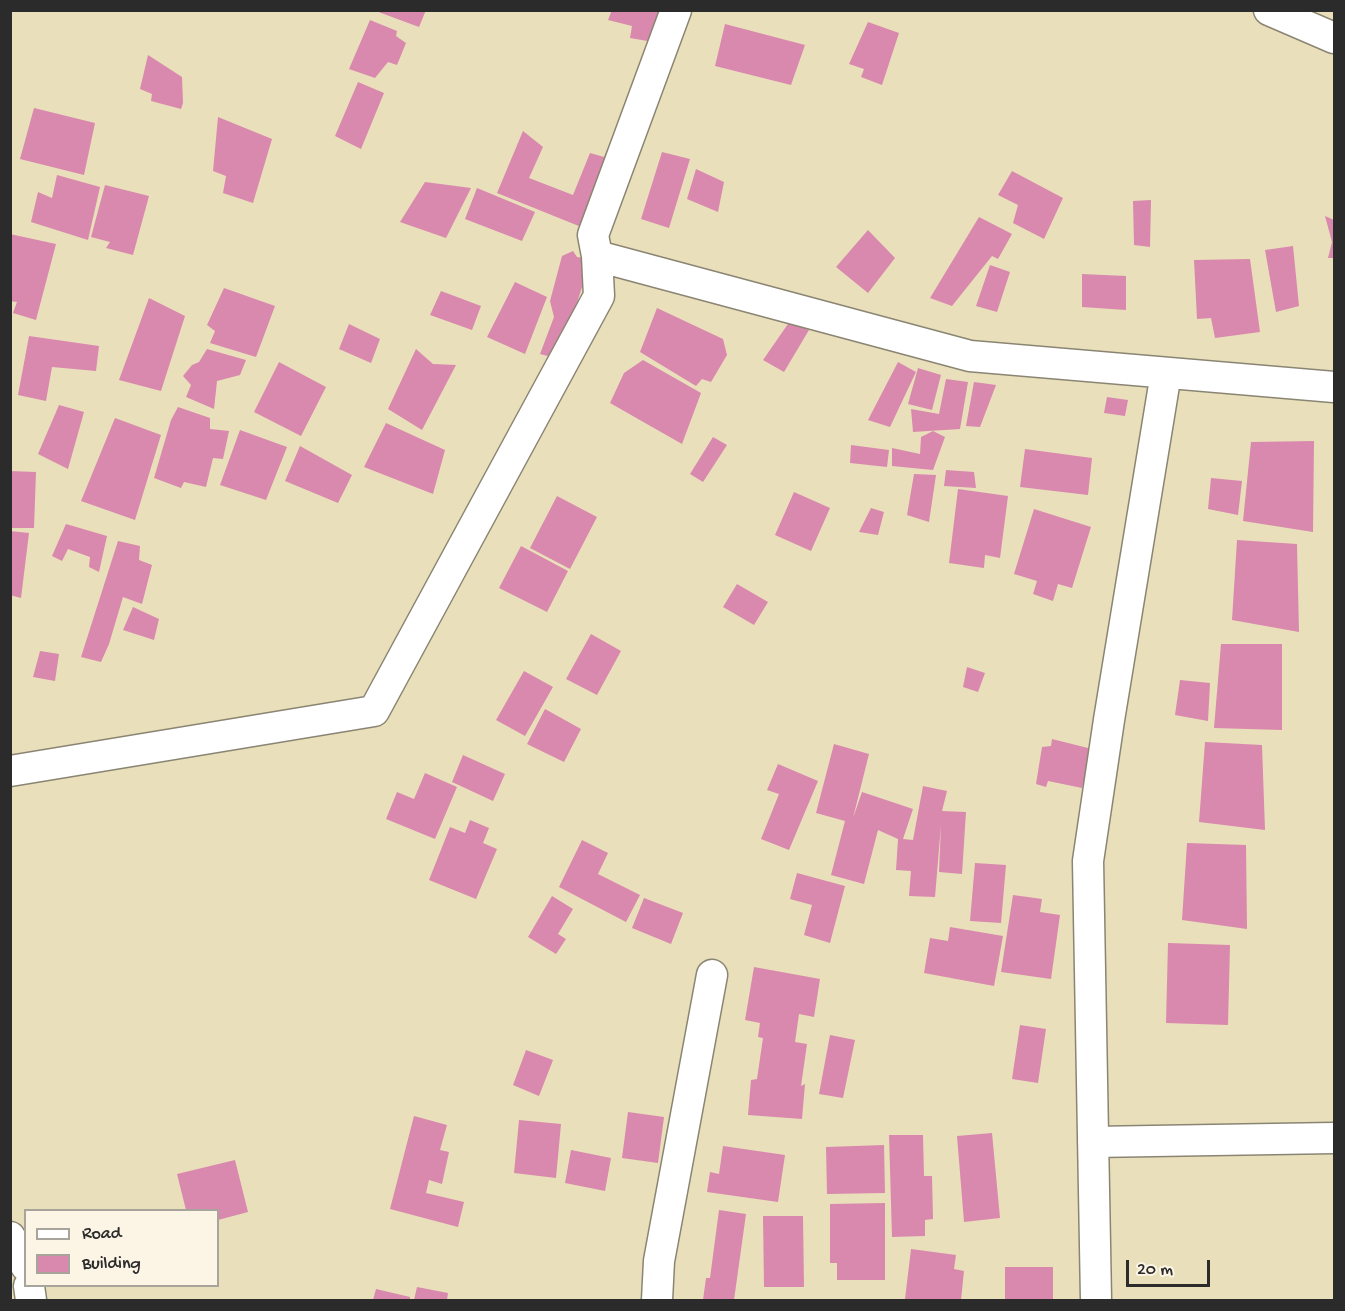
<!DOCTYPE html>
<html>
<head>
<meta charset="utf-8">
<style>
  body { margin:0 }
  #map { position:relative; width:1345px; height:1311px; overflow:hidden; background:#eadfbb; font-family:"Gochi Hand",sans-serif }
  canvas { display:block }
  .frame { position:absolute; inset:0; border:12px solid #2b2b2b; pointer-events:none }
  .legend { position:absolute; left:24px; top:1209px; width:195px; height:78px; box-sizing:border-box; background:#fcf5e5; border:2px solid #a8a49b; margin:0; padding:8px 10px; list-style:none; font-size:18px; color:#2b2b2b }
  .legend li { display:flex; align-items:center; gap:12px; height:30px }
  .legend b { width:30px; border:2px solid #a8a49b }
  .scale { position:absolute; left:1126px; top:1260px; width:84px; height:27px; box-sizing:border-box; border:3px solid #2b2b2b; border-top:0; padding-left:8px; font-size:18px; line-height:21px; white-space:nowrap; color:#2b2b2b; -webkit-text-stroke:4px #fcf5e5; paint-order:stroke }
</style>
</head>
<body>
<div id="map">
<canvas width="1345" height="1311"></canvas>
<div class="frame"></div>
<ul class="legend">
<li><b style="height:8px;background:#fff"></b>Road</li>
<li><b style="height:16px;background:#d889ad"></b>Building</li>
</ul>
<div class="scale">20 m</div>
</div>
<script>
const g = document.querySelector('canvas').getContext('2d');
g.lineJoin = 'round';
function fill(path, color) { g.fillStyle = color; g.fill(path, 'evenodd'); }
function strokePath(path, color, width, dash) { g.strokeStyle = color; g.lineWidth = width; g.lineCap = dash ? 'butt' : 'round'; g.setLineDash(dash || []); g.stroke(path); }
const building = new Path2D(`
  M373 10H426L419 27Z
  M612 10H669L659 43 630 38 632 26 608 20Z
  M370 20 397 31 396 36 406 43 397 65 388 62 375 78 349 69Z
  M868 22 899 33 882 85 861 77 864 69 849 64Z
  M725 24 805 45 791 85 715 66Z
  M148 55 182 77 183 103 181 109 151 101 152 94 140 89Z
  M358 82 384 93 361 149 335 136Z
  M34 108 95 123 84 175 20 159Z
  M218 117 272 139 253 203 223 193 226 176 213 171Z
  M523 131 543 147 529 178 573 195 590 153 604 157 612 138 629 148 606 237 497 193Z
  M662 152 690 159 669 228 641 219Z
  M696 169 724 182 718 212 687 199Z
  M1012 171 1063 198 1044 239 1013 223 1018 205 998 195Z
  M57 175 100 187 88 240 31 222 38 192 52 198Z
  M425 182 471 188 446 238 400 222Z
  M105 185 149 196 133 255 106 248 110 242 91 237Z
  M477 188 535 212 522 241 465 219Z
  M1151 200 1150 247 1134 245 1133 201Z
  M1325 216 1334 220V258H1328L1332 242Z
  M979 217 1012 234 998 259 992 256 952 306 930 298Z
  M868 230 895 258 868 293 836 267Z
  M10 234 56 244 36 320 13 313 17 302 10 301Z
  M1293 246 1299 306 1276 312 1265 250Z
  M573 251 577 257 591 259 559 359 540 354 554 317 550 301 562 256Z
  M1250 259 1260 332 1215 338 1211 318 1197 319 1194 260Z
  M990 265 1010 272 997 312 976 306Z
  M1082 274 1126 276V310L1082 307Z
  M515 282 547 297 525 354 487 337Z
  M224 288 275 306 256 357 210 343 215 331 207 325Z
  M441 291 481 306 472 330 430 315Z
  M149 298 185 316 161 391 119 380Z
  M657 308 723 339 727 355 711 382 702 379 696 386 640 352Z
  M790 321 809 330 784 372 763 360Z
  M349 324 380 339 371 363 339 349Z
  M29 336 99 346 96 371 52 367 46 401 18 395Z
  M207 349 246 360 240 375 217 381 214 409 186 397 191 385 183 376 192 365 199 362Z
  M416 349 433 364 456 365 422 430 388 409Z
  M643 360 701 393 682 444 610 403 624 373Z
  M279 362 326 387 301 436 254 412Z
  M898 362 916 372 890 427 868 420Z
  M918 368 941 375 932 410 908 404Z
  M946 379 968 382 960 429 913 432 911 409 939 414Z
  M974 382 996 385 980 427 966 426Z
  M1107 397 1128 400 1125 416 1104 413Z
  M59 405 84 412 68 469 38 454Z
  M178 407 210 418V429L229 431 223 459 213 458 206 487 184 482 181 488 154 478 171 420Z
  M115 418 161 435 135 520 81 501Z
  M386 423 445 450 433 494 364 467Z
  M240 430 287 447 266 500 220 485Z
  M933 431 945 437 933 470 892 466V448L920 454 921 437Z
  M713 437 727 445 703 482 690 474Z
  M1314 441 1313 532 1243 521 1251 442Z
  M851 445 889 450 887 467 850 463Z
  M300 446 352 475 338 503 285 481Z
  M1025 449 1092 458 1088 495 1020 487Z
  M946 470 974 472 976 488 944 486Z
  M10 471 36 472 34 528H10Z
  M914 474 936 475 929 522 907 515Z
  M1211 478 1242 481 1238 515 1208 509Z
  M958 489 1008 496 1000 558 985 555 984 568 949 563Z
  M794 492 830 508 811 551 775 535Z
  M557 496 597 517 570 569 530 548Z
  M871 508 884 512 878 535 859 532Z
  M1034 509 1091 527 1072 588 1058 584 1053 601 1033 594 1037 581 1014 574Z
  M66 524 107 536 99 572 89 567 90 557 68 549 62 561 52 556Z
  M10 531 29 533 21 598 10 595Z
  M1237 540 1297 544 1299 632 1232 620Z
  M118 541 140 546 139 560 152 565 142 604 123 597 109 644 101 662 81 657Z
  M521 546 568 571 547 612 499 588Z
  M737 584 768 602 754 625 723 607Z
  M133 607 159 619 154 640 123 630Z
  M591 634 621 651 597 695 566 679Z
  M1221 644H1282V730L1214 728Z
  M40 651 59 654 55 681 33 677Z
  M967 667 985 673 978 692 963 687Z
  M524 671 553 687 525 736 496 720Z
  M1180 680 1210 683 1208 721 1175 715Z
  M545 709 581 729 564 762 527 744Z
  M1052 739 1092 749 1088 759 1094 762 1091 781 1084 780 1082 788 1048 781 1046 787 1036 784 1042 747 1051 746Z
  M1205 742 1262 745 1265 830 1199 822Z
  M834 744 869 754 853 818 862 792 913 809 903 839 913 840 923 786 947 791 942 811 966 812 962 874 939 872 941 825 935 897 909 896 911 871 896 870 898 839 878 830 864 884 831 875 845 821 816 813Z
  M463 755 505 774 493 801 452 782Z
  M778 764 818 781 789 850 761 839 779 794 767 790Z
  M425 773 457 787 435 839 386 819 397 792 414 799Z
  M470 820 489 828 483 843 497 849 476 899 429 880 450 827 465 833Z
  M582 840 608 853 598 874 640 895 626 922 559 887Z
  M1187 843 1246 845 1247 929 1182 920Z
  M975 863 1006 865 1001 923 970 921Z
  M797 873 845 886 830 943 804 935 812 905 790 899Z
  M1013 895 1042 899 1040 912 1060 915 1051 979 1001 972Z
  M552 896 573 909 558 934 566 939 556 954 528 937Z
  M644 898 683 913 671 944 632 928Z
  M950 927 1003 936 994 986 924 973 930 938 948 941Z
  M1168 943 1230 945 1228 1025 1166 1023Z
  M754 967 820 979 814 1017 799 1014 795 1042 807 1044 801 1086 805 1084 802 1119 748 1115 751 1080 757 1079 763 1038 758 1037 760 1023 745 1020Z
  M1020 1025 1046 1029 1038 1083 1012 1079Z
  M830 1035 855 1040 843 1098 819 1094Z
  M526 1050 553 1060 539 1096 513 1085Z
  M628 1112 664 1117 658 1163 622 1158Z
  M414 1116 447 1125 440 1150 449 1152 442 1184 429 1180 426 1193 464 1202 458 1227 390 1209Z
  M519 1120 561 1124 556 1178 514 1173Z
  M992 1133 1000 1218 964 1222 957 1136Z
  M889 1135H923L924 1176H932L933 1219 925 1220V1236L892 1237Z
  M884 1145 885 1193 827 1194 826 1147Z
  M723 1146 785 1155 778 1202 707 1192 710 1172 719 1174Z
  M571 1150 611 1158 605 1191 565 1183Z
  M235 1160 248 1212 218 1220V1210H186L177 1174Z
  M885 1203V1280H837V1263H830V1204Z
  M719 1210 746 1214 734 1300H703L706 1278H710Z
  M763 1216H803L804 1287H764Z
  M911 1249 956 1255 954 1269 964 1271 961 1300H916L905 1299Z
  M1005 1267H1053V1300H1005Z
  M417 1287 448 1293 447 1300H414Z
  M376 1289 410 1297V1300H373Z`);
const street = new Path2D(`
  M1269 10 1334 38
  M597 256 970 356 1334 387
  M10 771 374 711 599 296 597 256 593 235 676 10
  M1093 1142 1334 1138
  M10 1237 26 1266
  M29 1286 31 1300
  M657 1300 659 1261 712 975
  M1096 1300 1088 861 1109 720 1166 373`);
fill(building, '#d889ad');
strokePath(street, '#8a8573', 33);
strokePath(street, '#fff', 30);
</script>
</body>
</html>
